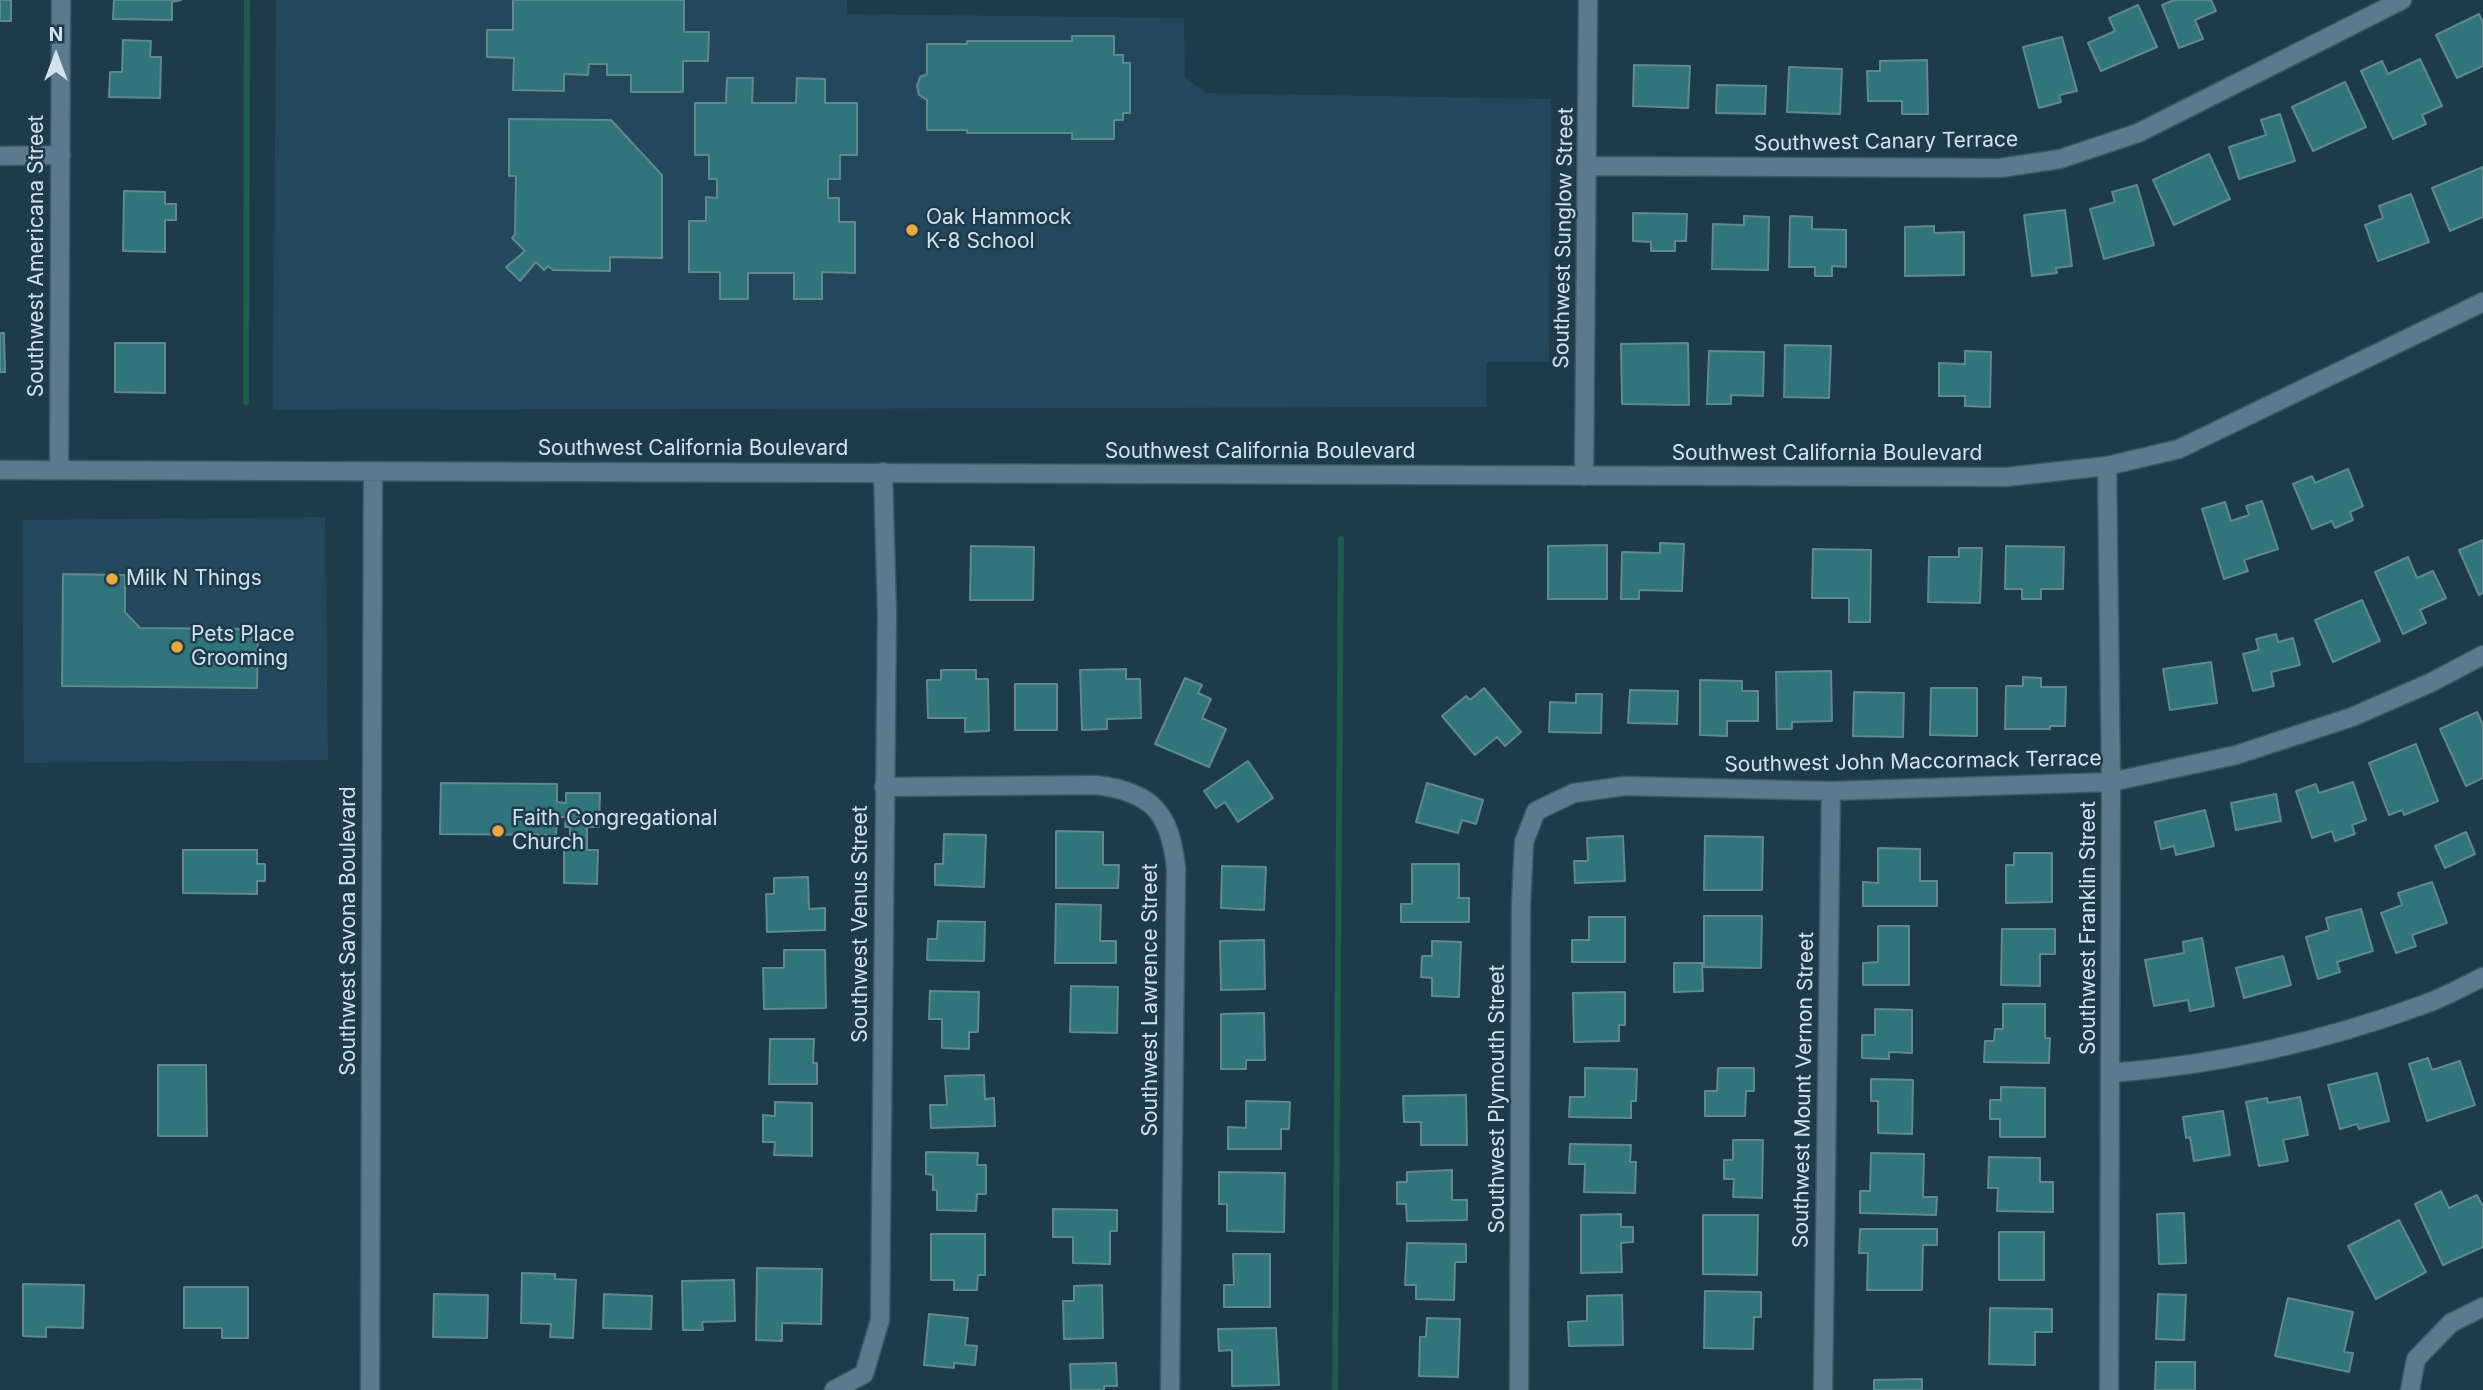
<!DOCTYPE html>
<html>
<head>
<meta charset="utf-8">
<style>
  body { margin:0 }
  #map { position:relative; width:2483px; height:1390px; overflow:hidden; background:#1e3b4c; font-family:Inter,sans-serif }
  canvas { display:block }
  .north { position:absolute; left:21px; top:21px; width:70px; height:70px; -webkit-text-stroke:5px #1e3b4c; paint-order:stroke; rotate:0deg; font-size:19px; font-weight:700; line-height:28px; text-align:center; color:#d2e2ed }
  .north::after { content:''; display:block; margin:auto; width:24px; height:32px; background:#d2e2ed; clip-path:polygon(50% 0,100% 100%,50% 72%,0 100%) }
</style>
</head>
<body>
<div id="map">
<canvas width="2483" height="1390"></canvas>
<div class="north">N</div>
</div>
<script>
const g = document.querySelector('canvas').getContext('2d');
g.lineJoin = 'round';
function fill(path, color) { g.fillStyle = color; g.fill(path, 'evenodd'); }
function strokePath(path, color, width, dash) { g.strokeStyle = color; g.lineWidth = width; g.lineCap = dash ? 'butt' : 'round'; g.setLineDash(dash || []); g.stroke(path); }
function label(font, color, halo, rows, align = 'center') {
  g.font = font + ' Inter,sans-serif'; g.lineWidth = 5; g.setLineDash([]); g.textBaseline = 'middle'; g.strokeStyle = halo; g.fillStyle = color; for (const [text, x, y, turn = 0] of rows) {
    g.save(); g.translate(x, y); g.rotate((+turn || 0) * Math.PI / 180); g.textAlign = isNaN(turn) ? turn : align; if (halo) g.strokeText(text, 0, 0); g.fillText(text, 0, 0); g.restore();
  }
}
const built = new Path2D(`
  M276 0H847V14L1184 18 1185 77 1206 93 1551 99 1549 362H1486V407L273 410Z
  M325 517 328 760 24 763 22 520Z`);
const stream = new Path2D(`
  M246 402 247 0
  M1335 1390 1341 539`);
const building = new Path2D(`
  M0 0H11V21H0Z
  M114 0H181L172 2V20L113 19Z
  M513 0H684V32H709L708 61H683V92H631V75H607V64H589L588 75 564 74V91L513 90 514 58 487 57V30H513Z
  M2174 0H2211L2216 11 2195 20 2203 39 2179 48 2162 5Z
  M2138 5 2157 47 2101 71 2088 43 2115 31 2109 18Z
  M2479 14 2483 23V66L2457 78 2436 35Z
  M1072 36H1114V55H1123V63H1130V113H1123V120H1114V139H1072V133H967V130H927V100L919 95 917 86 920 77 927 74V44H967V41H1072Z
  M2062 37 2077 91 2059 95 2061 102 2039 108 2023 47Z
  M123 40 151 41 150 57H161L160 98 109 97 110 72H122Z
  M2420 59 2442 106 2422 115 2426 124 2393 139 2361 71 2382 61 2388 74Z
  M1927 60 1928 114H1902V101H1868L1867 71H1880V61Z
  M1634 65 1690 66 1688 108 1633 106Z
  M1789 67 1842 69 1840 114 1787 112Z
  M727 78H753L752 103H796L797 78 825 79V103H857V155H840V179H828V198H839V222H855V273L822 272V299H794V273H748V299H720V272H689V221H706V197L717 198V179H709V155H695V103H726Z
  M2345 82 2366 127 2313 151 2292 107Z
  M1717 85 1766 86 1765 114 1716 113Z
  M2280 114 2295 161 2239 179 2229 147 2266 135 2261 120Z
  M509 119 611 120 662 175V258L610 257V271L553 270 548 266 544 270 536 262 520 281 506 267 525 251 512 238 515 234 516 176H509Z
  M2209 154 2230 199 2174 225 2153 180Z
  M2483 167V217L2450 231 2432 188Z
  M2137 185 2154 245 2104 259 2090 209 2115 202 2112 192Z
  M124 191 165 192V204H176V220H165V252L123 251Z
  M2411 194 2429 242 2378 261 2365 225 2383 218 2379 206Z
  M2065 210 2072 266 2056 268 2057 273 2032 276 2024 215Z
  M1633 213 1687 214 1686 241H1675V251H1651V242L1633 241Z
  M1744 216 1769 217 1768 270 1712 269 1713 224 1744 225Z
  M1790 216 1812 217V229L1846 230V267L1832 266V276H1815V267H1789Z
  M1934 226V233L1964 232V275L1905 276V227Z
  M0 333H4L5 372H0Z
  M115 343H165V393L115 392Z
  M1688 343 1689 405 1622 404 1621 344Z
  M1785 345 1831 346 1829 398 1784 397Z
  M1709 351 1764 352 1763 396 1731 395V404H1707Z
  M1965 351 1991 352 1990 407 1965 406V396H1939V363L1965 364Z
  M2348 469 2363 506 2350 512 2353 520 2335 528 2332 521 2312 529 2293 484 2312 476 2315 483Z
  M2262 501 2278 549 2244 560 2248 571 2224 579 2202 509 2225 502 2231 521 2249 515 2246 506Z
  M2483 540V593L2479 595 2459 550Z
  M1660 543 1684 544 1682 591 1639 590V599H1621L1622 552 1660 553Z
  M1607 545V599H1548V546Z
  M971 546 1034 547 1033 600H970Z
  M2006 546 2064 547 2063 589H2041V599H2022V589H2005Z
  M1959 548H1982L1980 603 1928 602 1929 557H1959Z
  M1813 549 1871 550 1870 622H1849V598H1812Z
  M2408 557 2417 578 2433 571 2446 598 2420 610 2426 623 2403 634 2375 572Z
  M63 574 125 575V612L140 628 258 629 257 688 62 686Z
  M2362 600 2380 641 2333 662 2315 620Z
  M2276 634 2278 642 2293 638 2300 665 2271 672 2274 686 2253 691 2243 654 2259 650 2256 639Z
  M2211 662 2217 703 2170 710 2163 669Z
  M1126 669V679H1140L1141 718 1107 719V729L1082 730 1080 670Z
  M941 670H976V679H988L989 731 965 732V718H928L927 680H941Z
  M1831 671 1832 721 1792 722V729H1777L1776 672Z
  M2023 677 2041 678V687H2066L2065 726H2050V729H2005L2006 686H2023Z
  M1185 678 1202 685 1198 693 1211 699 1202 718 1226 729 1209 767 1155 744Z
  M1700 680 1742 681V691H1758V721H1727V736L1700 735Z
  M1015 684H1057V730H1015Z
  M1484 688 1521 732 1505 746 1497 737 1475 755 1442 716 1466 696 1470 700Z
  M1931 688H1977V736L1930 735Z
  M1630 690 1678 691 1677 724 1628 723Z
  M1854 692 1904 693 1903 737 1853 736Z
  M1576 694H1602L1601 733 1549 732 1550 702 1576 703Z
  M2477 712 2483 725V778L2466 786 2440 729Z
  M2416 744 2438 801 2404 815 2402 810 2389 815 2369 763Z
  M1248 761 1273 798 1238 822 1225 802 1216 808 1204 791Z
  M2353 782 2366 820 2352 825 2355 834 2335 841 2332 831 2312 838 2296 791 2316 784 2319 793Z
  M441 783 557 784V802L566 803V793H600L599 827H587V850H598L597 884 564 883V849H570V827H565L566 817H557L556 835 440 834Z
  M1427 783 1483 800 1476 824 1462 820 1458 833 1416 822Z
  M2276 794 2281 821 2236 830 2231 803Z
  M2205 810 2214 846 2176 855 2174 846 2161 849 2155 822Z
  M1056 831 1103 832V865H1119L1118 888H1056Z
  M2466 832 2475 854 2445 868 2435 846Z
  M944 834 986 835 984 887 935 885V864H943Z
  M1623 836 1625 881 1575 883 1574 861H1588L1587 838Z
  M1705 836 1763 837 1762 890H1704Z
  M1878 848 1920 849V881H1937V906H1863V882L1878 883Z
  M183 850H257V864H265V881H257V894L183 893Z
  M2014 853H2052V902L2006 903V865H2014Z
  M1412 864H1459V898H1469V922H1401V904H1412Z
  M1222 866 1266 867 1264 910 1221 908Z
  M808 877 809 909 825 908V930L767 932 766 894H774V878Z
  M2432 882 2447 923 2412 935 2416 946 2396 953 2381 913 2402 905 2398 893Z
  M1056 904 1101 905 1100 941H1116V963H1055Z
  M2361 909 2373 951 2337 962 2340 972 2318 979 2306 937 2329 930 2326 918Z
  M1704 916H1762L1761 968 1704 967Z
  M1589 917H1625V962H1572V940H1589Z
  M938 921 985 922 984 961 927 960 928 939H937Z
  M1878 926H1909V985H1863V963L1878 962Z
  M2002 929H2055V954H2040V986L2001 985Z
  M2202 938 2214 1006 2190 1011 2188 1000 2154 1006 2145 960 2184 953 2183 942Z
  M1264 940 1265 989 1221 990 1220 941Z
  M1432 941 1461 942 1459 997 1432 996V978L1421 977 1422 956H1432Z
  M784 950H825L826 1008 764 1009 763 968H784Z
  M2283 956 2291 985 2244 998 2236 968Z
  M1674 963H1702L1703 991 1674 992Z
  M1071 986 1118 987 1117 1033 1070 1032Z
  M930 991 979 992 978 1032H969V1049L942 1048V1019H929Z
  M1625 992V1025H1619V1041L1574 1042 1573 993Z
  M2003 1004H2045V1038H2050L2049 1063 1984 1062 1985 1041H1994L1995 1029H2003Z
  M1875 1009 1912 1010V1053L1889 1052V1059L1862 1058V1035H1875Z
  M1264 1013 1265 1060H1246V1069H1221V1014Z
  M770 1039H814L813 1063H817V1084H769Z
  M2428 1058 2432 1070 2460 1061 2475 1105 2427 1121 2409 1064Z
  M158 1065H206L207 1136H158Z
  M1585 1068 1637 1069 1636 1101H1631V1118L1569 1117 1570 1097H1585Z
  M1718 1068H1754V1091H1746L1745 1116H1705V1091H1717Z
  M2377 1073 2389 1121 2359 1129 2357 1124 2340 1129 2328 1085Z
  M984 1075 985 1099 994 1098 995 1126 931 1128 930 1105H947L945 1076Z
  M1871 1079 1913 1080 1912 1134 1878 1133V1101H1871Z
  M2001 1087 2045 1088V1137H2000V1119H1990V1100H2001Z
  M1466 1095 1467 1145H1421V1122H1404L1403 1096Z
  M2300 1097 2308 1135 2283 1140 2288 1161 2259 1166 2246 1102 2267 1098 2268 1103Z
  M1246 1101 1290 1102 1289 1129H1281V1149H1228V1127L1246 1128Z
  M775 1102 812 1103V1156L774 1155 775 1142H763V1115L775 1116Z
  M2223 1111 2230 1155 2194 1161 2190 1137 2186 1138 2183 1117Z
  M1733 1140H1763L1762 1198 1733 1197 1734 1179H1724V1160H1733Z
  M1570 1144 1631 1145 1630 1162H1636L1635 1193 1584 1192 1585 1164H1569Z
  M926 1152 978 1153 977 1165H986V1194H977L976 1211 937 1210V1190H933V1175L926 1174Z
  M1871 1153 1924 1154 1923 1197H1937L1936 1215 1860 1213V1191H1870Z
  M1989 1157 2040 1158V1182H2053V1212L1997 1211 1998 1188H1988Z
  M1452 1170V1200H1467V1220L1407 1221 1406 1204H1397V1182H1407V1172Z
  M1219 1172 1285 1173 1284 1232 1227 1231V1204H1219Z
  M2441 1191 2449 1208 2477 1195 2483 1207V1247L2443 1265 2415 1204Z
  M1053 1209 1117 1210V1231H1110V1264L1073 1263V1237H1053Z
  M2184 1213 2186 1263 2159 1264 2157 1214Z
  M1621 1214V1227H1633V1242L1621 1243 1622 1272 1581 1273V1215Z
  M1703 1215H1758L1757 1275 1703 1274Z
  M2399 1220 2426 1272 2376 1299 2348 1246Z
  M1860 1229H1937V1245H1923L1922 1290H1867L1868 1253H1859Z
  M1999 1232H2044V1280H1999Z
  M931 1234H985V1275H978L977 1290H954V1280H931Z
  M1407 1243 1466 1244V1262H1455L1454 1300 1416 1299V1285H1405Z
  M1233 1254H1270V1307H1224V1285H1234Z
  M757 1268 822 1269 821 1324 782 1323V1341L756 1340Z
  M522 1273 555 1274V1279L576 1280 573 1338 550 1337 551 1324 521 1323Z
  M734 1280 735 1321 702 1322 703 1330H683L682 1281Z
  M23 1284 84 1285 83 1328 46 1327V1337L23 1336Z
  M1102 1285 1103 1338 1064 1339 1063 1301H1074V1286Z
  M184 1287H248V1338H222V1328H184Z
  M1705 1291 1761 1292V1317H1754L1753 1349 1704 1348Z
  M434 1294 488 1295 487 1338 433 1337Z
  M604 1294 652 1296 651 1329 603 1328Z
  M2158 1294 2186 1295 2184 1340 2156 1339Z
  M1622 1295 1623 1345 1569 1346 1568 1322 1587 1321V1296Z
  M2288 1298 2353 1312 2344 1352 2353 1353 2349 1372 2275 1356Z
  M1990 1308 2052 1309V1332H2035V1365L1989 1364Z
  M929 1314 968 1318 965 1345 977 1346 975 1365 954 1363V1368L924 1365Z
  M1427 1318 1460 1319 1458 1377 1419 1376 1420 1337H1426Z
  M1276 1328 1279 1385 1232 1386V1350L1219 1351 1218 1329Z
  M2156 1362H2195V1390H2155Z
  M1116 1363 1117 1386H1104V1390H1071L1070 1364Z
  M1922 1379V1390H1874V1380Z`);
const minor = new Path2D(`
  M0 156 61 155
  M1587 166 2000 168 2060 159 2138 133 2402 0
  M2107 466 2111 782 2109 1390
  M59 470 61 0
  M1584 476 1588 0
  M884 787 1096 785C1152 792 1170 812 1176 868L1170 1390
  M2111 1073C2217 1065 2325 1041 2425 1004 2445 997 2464 986 2483 977
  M834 1390 864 1374 880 1320 887 614 883 472
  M1519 1390 1521 904 1524 842 1536 811 1574 793 1625 786 1831 791 2111 782 2236 755 2352 717 2430 683 2483 655
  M1823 1390 1831 791
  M2410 1390 2416 1359 2451 1323 2483 1307`);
const tertiary = new Path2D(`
  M0 470 2006 477 2107 466 2179 449 2483 302
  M370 1390 373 473`);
const markers = [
  [912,230,7,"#eba93a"],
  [112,579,7,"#eba93a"],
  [177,647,7,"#eba93a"],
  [498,831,7,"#eba93a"]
];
const streetNames = [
  ["Southwest Canary Terrace",1886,142,-1],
  ["Southwest Sunglow Street",1564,238,-89],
  ["Southwest Americana Street",37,256,-90],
  ["Southwest California Boulevard",693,449],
  ["Southwest California Boulevard",1260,452],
  ["Southwest California Boulevard",1827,454],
  ["Southwest John Maccormack Terrace",1913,762,-1],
  ["Southwest Venus Street",861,924,-90],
  ["Southwest Franklin Street",2089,928,-90],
  ["Southwest Savona Boulevard",349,931,-90],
  ["Southwest Lawrence Street",1151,1000,-90],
  ["Southwest Mount Vernon Street",1804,1090,-89],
  ["Southwest Plymouth Street",1498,1099,-90]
];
const poiNames = [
  ["Oak Hammock",926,218],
  ["K-8 School",926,242],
  ["Milk N Things",126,579],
  ["Pets Place",191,635],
  ["Grooming",191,659],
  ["Faith Congregational",512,819],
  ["Church",512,843]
];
fill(built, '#23475c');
strokePath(stream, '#1f5c4c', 6);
fill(building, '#31757c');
strokePath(building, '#5f898d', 2);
strokePath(minor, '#3e5766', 21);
strokePath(tertiary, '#3e5766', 21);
strokePath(minor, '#5c7a8e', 18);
strokePath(tertiary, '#5c7a8e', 18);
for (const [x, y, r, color] of markers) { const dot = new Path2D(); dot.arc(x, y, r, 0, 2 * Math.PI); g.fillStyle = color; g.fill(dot); strokePath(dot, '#1e3b4c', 2.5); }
label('21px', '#d2e2ed', '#1e3b4c', streetNames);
label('21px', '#d2e2ed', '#1e3b4c', poiNames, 'left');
</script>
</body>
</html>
